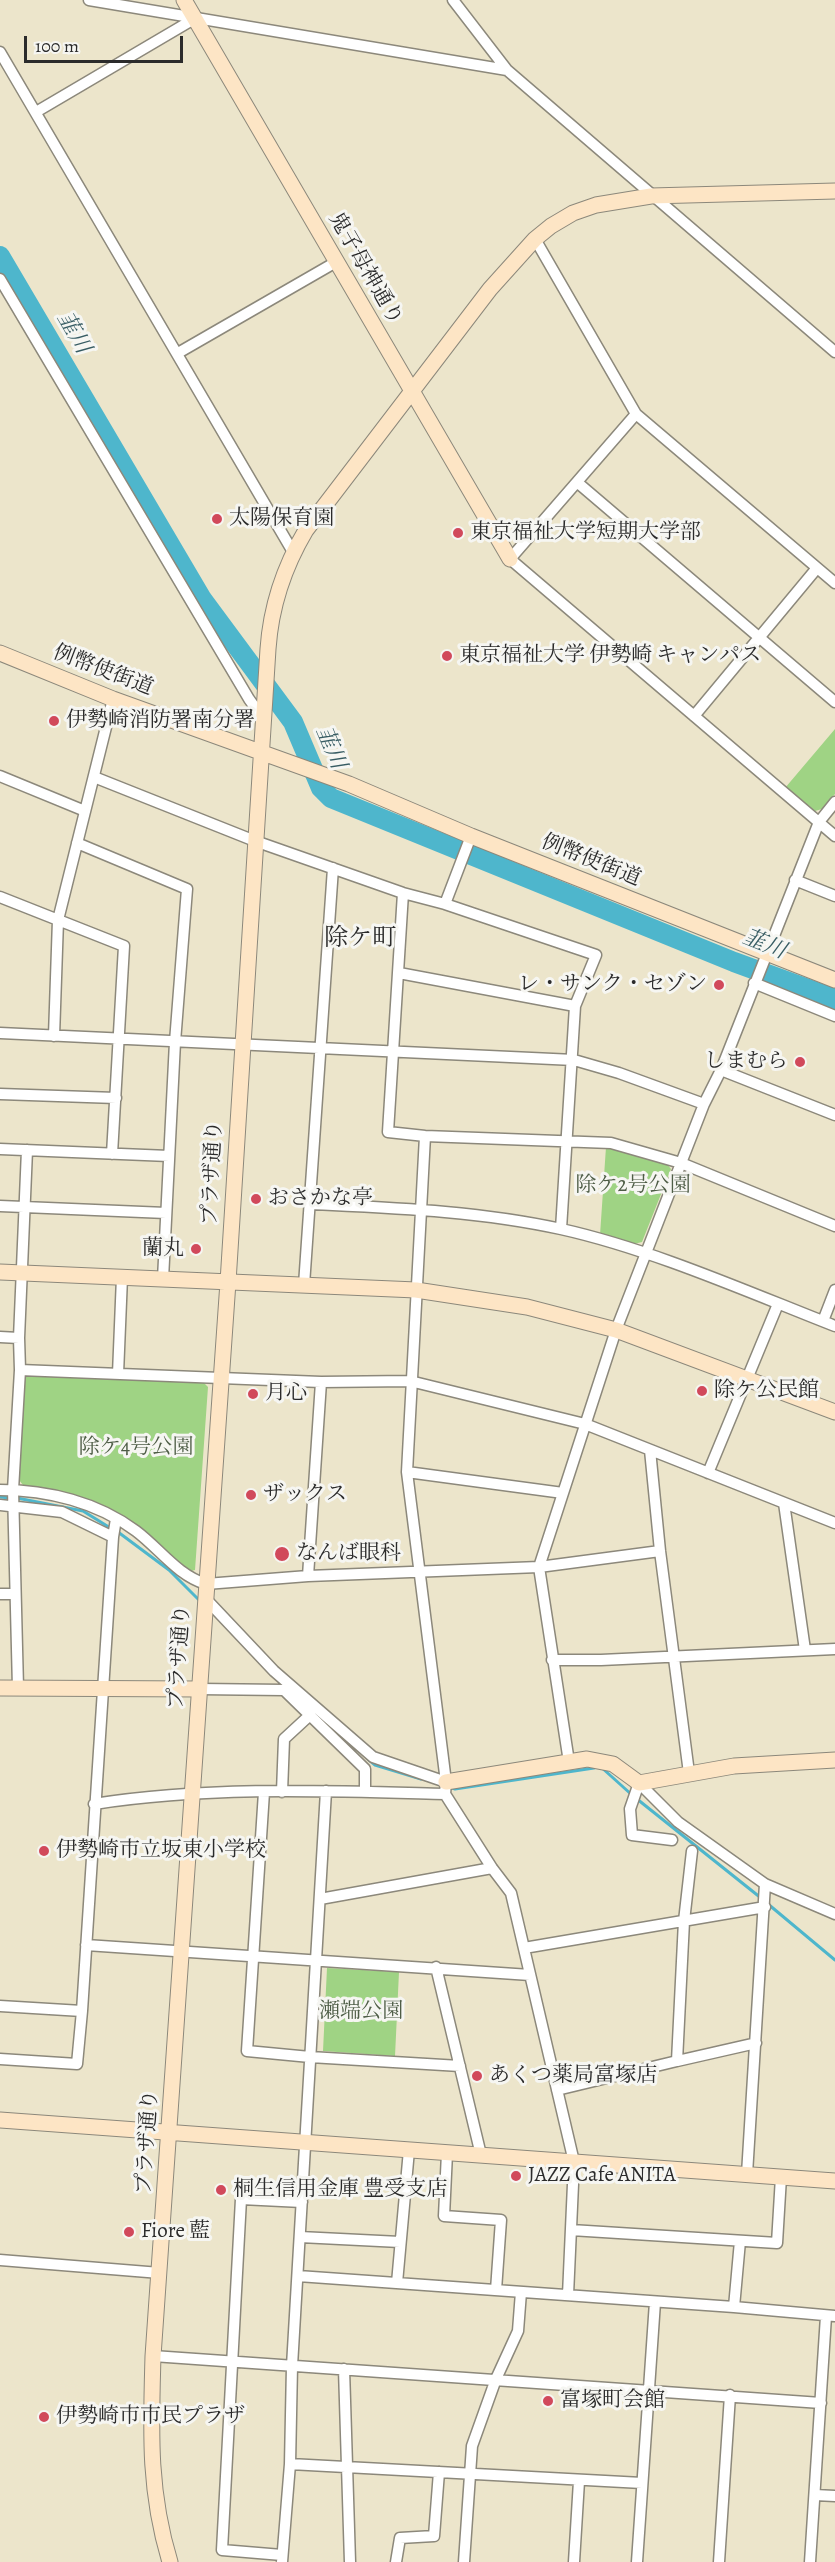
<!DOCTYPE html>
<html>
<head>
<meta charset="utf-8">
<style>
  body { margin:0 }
  #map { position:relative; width:835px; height:2562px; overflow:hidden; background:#ece5cb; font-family:Alegreya,serif }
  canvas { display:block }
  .scale { position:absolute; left:24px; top:36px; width:159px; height:27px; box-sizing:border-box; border:3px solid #2b2b2b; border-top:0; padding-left:8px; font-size:18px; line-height:21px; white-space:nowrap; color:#2b2b2b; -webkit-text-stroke:4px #f6f6f2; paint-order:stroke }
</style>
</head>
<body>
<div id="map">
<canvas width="835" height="2562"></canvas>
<div class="scale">100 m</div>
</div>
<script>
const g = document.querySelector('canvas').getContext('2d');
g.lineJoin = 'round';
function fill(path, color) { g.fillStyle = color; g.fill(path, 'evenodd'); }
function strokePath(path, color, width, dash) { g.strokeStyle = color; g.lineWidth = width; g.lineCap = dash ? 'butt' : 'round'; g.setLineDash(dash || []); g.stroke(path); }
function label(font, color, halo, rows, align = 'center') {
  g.font = font + ' Alegreya,"Noto Serif JP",serif'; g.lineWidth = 6; g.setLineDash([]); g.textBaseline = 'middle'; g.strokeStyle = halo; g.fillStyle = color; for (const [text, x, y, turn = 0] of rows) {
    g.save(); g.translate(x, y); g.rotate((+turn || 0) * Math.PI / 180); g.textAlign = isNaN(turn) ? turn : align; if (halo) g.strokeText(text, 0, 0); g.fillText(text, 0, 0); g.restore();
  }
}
const green = new Path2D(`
  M835 729V794L822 809 815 811 785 788Z
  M606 1147 667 1164 671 1169 642 1242 634 1244 600 1235Z
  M28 1375 204 1383 208 1387 195 1570 188 1572 117 1514 91 1500 23 1485 19 1480 25 1378Z
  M327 1968 399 1972 395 2056 323 2051Z`);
const stream = new Path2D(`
  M0 1497 10 1498
  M17 1498 83 1511 112 1529
  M118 1532 169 1570 200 1601
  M327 1725 359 1751
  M368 1759 375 1765 421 1779
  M601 1767 632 1795
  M450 1787 455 1789 594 1768
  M637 1799 761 1898
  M768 1904 835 1960`);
const river = new Path2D(`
  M0 256 202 599 293 722 321 788 331 798 734 962 835 999`);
const street = new Path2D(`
  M89 0 507 70
  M453 0 507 70 835 352
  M0 52 293 552
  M36 112 194 19
  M535 239 636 414 835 583
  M0 279 249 699 264 720
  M178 353 336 262
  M636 414 510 559 835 836
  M578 483 835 702
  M694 716 817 568
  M0 776 85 811
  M94 777 255 841 403 893 445 904 596 955 575 1006 561 1229
  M77 843 187 889 175 1042 163 1279
  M795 880 835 896
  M403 893 388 1132 425 1136 611 1143 681 1163 835 1226
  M0 897 124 946 112 1154
  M445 904 471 836
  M399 973 575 1006
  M754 983 835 1016
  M0 1033 574 1060 619 1073 704 1104
  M54 1036 58 920 113 699
  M721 1070 835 1115
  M0 1094 116 1098
  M425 1136 407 1472 446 1782 445 1794 492 1868 511 1893 574 2162 568 2295
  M0 1149 169 1156
  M312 1204C395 1208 479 1211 561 1229 651 1249 748 1292 835 1326
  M0 1206 166 1213
  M304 1285 333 868
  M823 1321 835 1290
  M0 1337 19 1338
  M20 1370 321 1382 410 1381 585 1424 835 1523
  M118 1374 122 1277
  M650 1450 660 1551 689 1773
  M407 1472 563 1493
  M708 1473 778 1304
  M0 1490C48 1490 97 1502 136 1531 160 1549 177 1575 206 1584L308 1576 539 1567 660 1551
  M784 1503 805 1650
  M0 1505 62 1512 113 1537
  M308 1576 321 1382
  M0 1594H15
  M205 1598 274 1671 373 1757 446 1782
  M552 1660H601L835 1649
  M18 1688 13 1490 20 1370 19 1338 27 1150
  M199 1689 284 1690 365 1769V1792
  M569 1762 539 1567 616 1330 704 1104 721 1070 819 822 835 802
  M264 1792 247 2051 310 2057 460 2066
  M282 1792 284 1739 310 1715
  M94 1804C209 1786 329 1791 445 1794
  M672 1840 632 1835 630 1809 639 1783 678 1822 765 1884 835 1914
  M320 1899 492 1868
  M86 1945 530 1975
  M524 1948 765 1907
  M436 1967 481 2155
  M0 2006 82 2011 113 1537 116 1519
  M0 2059 77 2064 82 2011
  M677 2061 756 2043
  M557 2090 677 2061 684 1921 692 1851
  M447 2153 444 2216 501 2220 496 2290
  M747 2174 765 1884
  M571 2230 777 2243 781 2177
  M300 2237 400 2242
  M0 2260 160 2273
  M298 2276 734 2307 835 2316
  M397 2283 409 2150
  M734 2307 740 2241
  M153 2356 821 2403
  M344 2369 350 2562
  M290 2464 642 2483
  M815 2495 835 2496
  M282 2555 222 2550 241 2199 302 2202
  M282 2562 290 2464 292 2366 326 1791
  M396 2562 400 2538 434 2536 439 2472
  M464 2562 472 2446 496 2379 518 2331 521 2292
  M574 2562 579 2481
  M637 2562 655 2302
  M719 2562 730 2395
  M810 2562 826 2316`);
const secondary = new Path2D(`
  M184 0 510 559
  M0 653 113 699 349 784 471 836 835 980
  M0 1272 416 1290 527 1307 616 1330 835 1412
  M0 1688 199 1689
  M446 1782 587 1759 613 1764 639 1783 734 1766 835 1760
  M0 2120 835 2181
  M170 2562C148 2490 151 2429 153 2356L228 1282 268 649C271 605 284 567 306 530L490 289 535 239 551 226 573 213 596 205 651 196 835 191`);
const markers = [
  [217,519,6,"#d1495b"],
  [458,533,6,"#d1495b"],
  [447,656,6,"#d1495b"],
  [54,721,6,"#d1495b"],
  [719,985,6,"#d1495b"],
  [800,1062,6,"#d1495b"],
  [256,1199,6,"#d1495b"],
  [196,1249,6,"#d1495b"],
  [702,1391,6,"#d1495b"],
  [253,1394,6,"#d1495b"],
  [251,1495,6,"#d1495b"],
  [282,1554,8,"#d1495b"],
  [44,1851,6,"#d1495b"],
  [477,2076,6,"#d1495b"],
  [516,2176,6,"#d1495b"],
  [221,2190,6,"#d1495b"],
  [129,2232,6,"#d1495b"],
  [548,2401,6,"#d1495b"],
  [44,2417,6,"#d1495b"]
];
const streetNames = [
  ["鬼子母神通り",365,269,60],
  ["例幣使街道",103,671,21],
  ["例幣使街道",591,861,22],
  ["プラザ通り",213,1173,-87],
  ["プラザ通り",180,1657,-86],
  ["プラザ通り",148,2142,-86]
];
const poiNames = [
  ["太陽保育園",229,519],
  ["東京福祉大学短期大学部",470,533],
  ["東京福祉大学 伊勢崎 キャンパス",459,656],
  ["伊勢崎消防署南分署",66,721],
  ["レ・サンク・セゾン",707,985,"right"],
  ["しまむら",788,1062,"right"],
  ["おさかな亭",268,1199],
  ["蘭丸",184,1249,"right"],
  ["除ケ公民館",714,1391],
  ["月心",265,1394],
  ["ザックス",263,1495],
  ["なんば眼科",296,1554],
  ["伊勢崎市立坂東小学校",56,1851],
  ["あくつ薬局富塚店",489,2076],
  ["JAZZ Cafe ANITA",528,2176],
  ["桐生信用金庫 豊受支店",233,2190],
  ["Fiore 藍",141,2232],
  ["富塚町会館",560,2401],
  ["伊勢崎市市民プラザ",56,2417]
];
const parkNames = [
  ["除ケ2号公園",633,1186],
  ["除ケ4号公園",136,1448],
  ["瀬端公園",361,2012]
];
const waterNames = [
  ["韮川",73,333,60],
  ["韮川",330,748,67],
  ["韮川",764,945,22]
];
const quarterNames = [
  ["除ケ町",360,939]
];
fill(green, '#9fd384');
strokePath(stream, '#4eb6cc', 3);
strokePath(river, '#4eb6cc', 20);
strokePath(street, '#8c887b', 13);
strokePath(secondary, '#8c887b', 17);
strokePath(street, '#fff', 10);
strokePath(secondary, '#fde5c5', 15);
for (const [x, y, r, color] of markers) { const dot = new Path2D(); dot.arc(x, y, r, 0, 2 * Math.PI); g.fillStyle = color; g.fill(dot); strokePath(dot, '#f6f6f2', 2); }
label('21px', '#2b2b2b', '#f6f6f2', streetNames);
label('21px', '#2b2b2b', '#f6f6f2', poiNames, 'left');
label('21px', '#4e5d46', '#f6f6f2', parkNames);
label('italic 22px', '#375c63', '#f6f6f2', waterNames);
label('24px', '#2b2b2b', '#f6f6f2', quarterNames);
</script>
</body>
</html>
